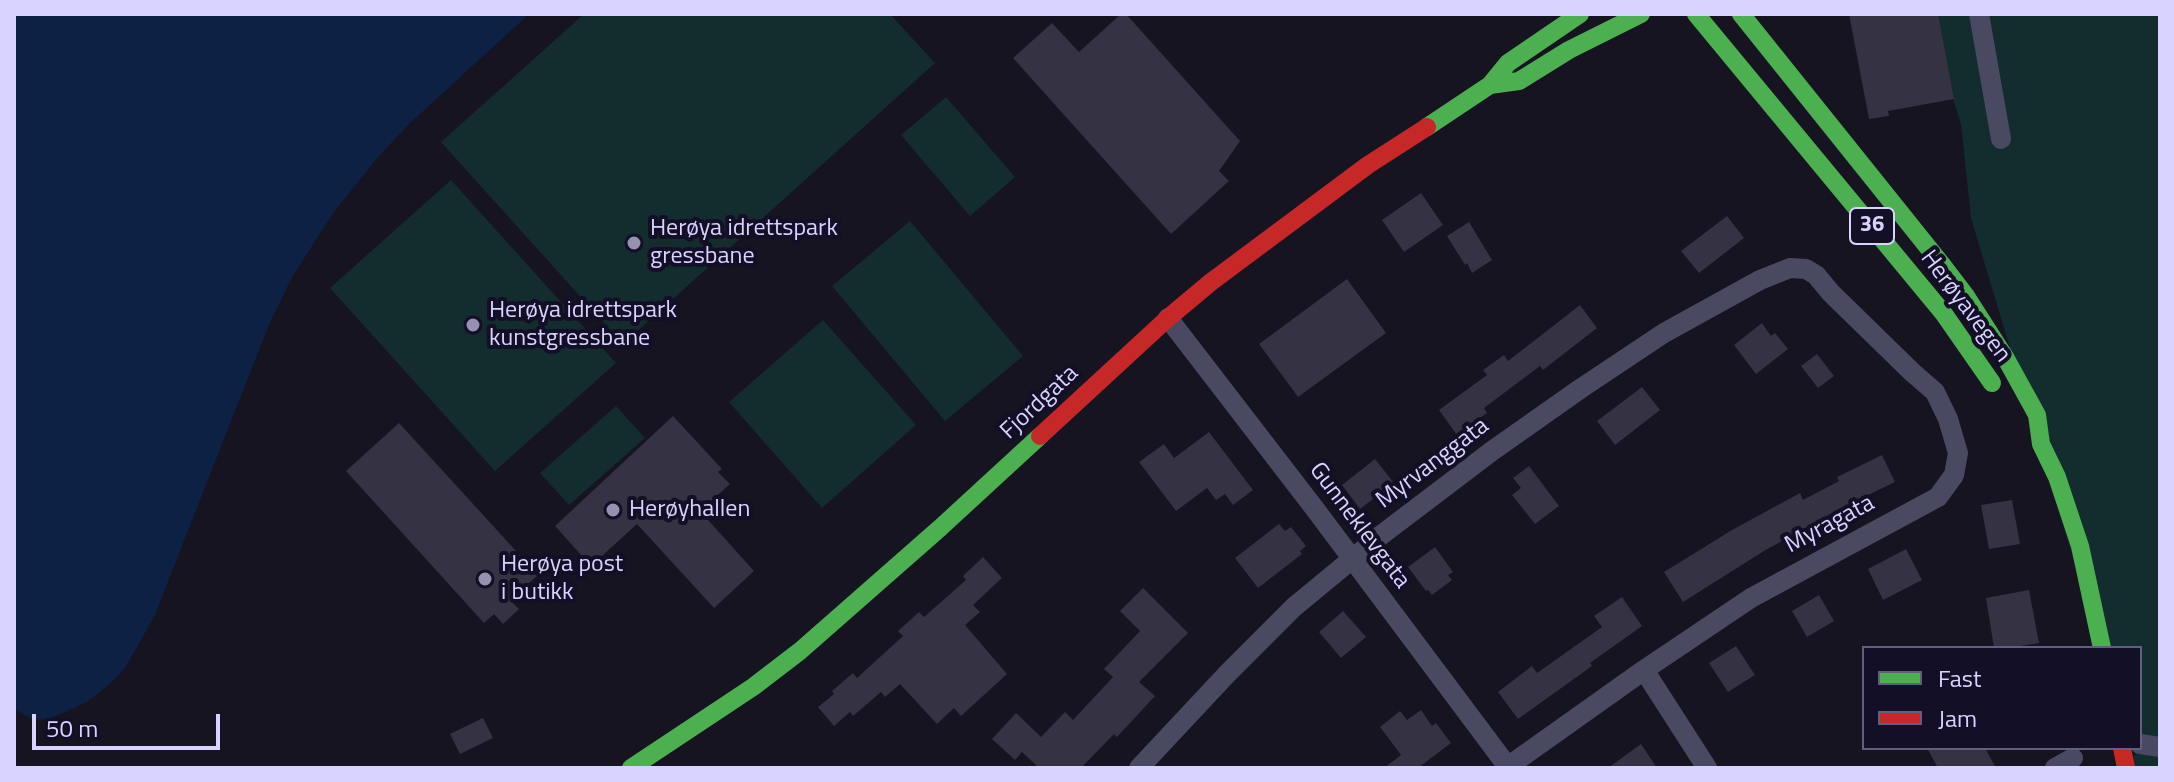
<!DOCTYPE html>
<html>
<head>
<meta charset="utf-8">
<style>
  body { margin:0 }
  #map { position:relative; width:2174px; height:782px; overflow:hidden; background:#161421; font-family:"Titillium Web",sans-serif }
  canvas { display:block }
  .frame { position:absolute; inset:0; border:16px solid #d9d4ff; pointer-events:none }
  .legend { position:absolute; left:1862px; top:646px; width:280px; height:104px; box-sizing:border-box; background:#130f26; border:2px solid #625e7d; margin:0; padding:10px 14px; list-style:none; font-size:24px; color:#d9d4ff }
  .legend li { display:flex; align-items:center; gap:16px; height:40px }
  .legend b { width:40px; border:2px solid #625e7d }
  .scale { position:absolute; left:32px; top:714px; width:188px; height:36px; box-sizing:border-box; border:4px solid #d9d4ff; border-top:0; padding-left:10px; font-size:24px; line-height:28px; white-space:nowrap; color:#d9d4ff; -webkit-text-stroke:6px #130f26; paint-order:stroke }
</style>
</head>
<body>
<div id="map">
<canvas width="2174" height="782"></canvas>
<div class="frame"></div>
<ul class="legend">
<li><b style="height:10px;background:#4caf50"></b>Fast</li>
<li><b style="height:10px;background:#c62828"></b>Jam</li>
</ul>
<div class="scale">50 m</div>
</div>
<script>
const g = document.querySelector('canvas').getContext('2d');
g.lineJoin = 'round';
function fill(path, color) { g.fillStyle = color; g.fill(path, 'evenodd'); }
function strokePath(path, color, width, dash) { g.strokeStyle = color; g.lineWidth = width; g.lineCap = dash ? 'butt' : 'round'; g.setLineDash(dash || []); g.stroke(path); }
function label(font, color, halo, rows, align = 'center') {
  g.font = font + ' "Titillium Web",sans-serif'; g.lineWidth = 8; g.setLineDash([]); g.textBaseline = 'middle'; g.strokeStyle = halo; g.fillStyle = color; for (const [text, x, y, turn = 0] of rows) {
    g.save(); g.translate(x, y); g.rotate((+turn || 0) * Math.PI / 180); g.textAlign = isNaN(turn) ? turn : align; if (halo) g.strokeText(text, 0, 0); g.fillText(text, 0, 0); g.restore();
  }
}
const green = new Path2D(`
  M584 14H890L935 63 623 344 441 142Z
  M1926 14H2160V768H2126L2140 748V648H2100L1971 218 1961 124Z
  M946 97 1015 177 970 216 901 135Z
  M451 180 616 363 495 471 330 288Z
  M910 221 1023 356 945 421 832 286Z
  M823 320 916 425 822 508 729 402Z
  M616 406 645 438 569 505 540 473Z`);
const water = new Path2D(`
  M14 14H529L410 123 378 157 334 212 292 277 268 327 154 617 125 668 111 683 87 702 49 719 34 720 14 709Z`);
const building = new Path2D(`
  M1121 14H1126L1240 141 1219 171 1229 181 1171 234 1013 58 1052 23 1079 52Z
  M1849 14H1938L1954 99 1888 111 1889 116 1869 119Z
  M1421 193 1443 225 1404 252 1382 220Z
  M1727 216 1744 238 1699 273 1681 251Z
  M1469 222 1492 260 1472 273 1467 263 1465 265 1447 236Z
  M1347 279 1386 333 1298 397 1259 344Z
  M1580 305 1597 328 1543 370 1540 366 1484 408 1487 413 1457 435 1439 410 1487 375 1483 370 1504 355 1508 361Z
  M1762 323 1771 336 1775 333 1788 349 1756 374 1734 345Z
  M1817 354 1834 376 1818 388 1801 366Z
  M1642 387 1660 410 1615 445 1597 421Z
  M673 416 722 469 718 472 730 484 700 511 754 571 714 608 637 524 591 566 555 526Z
  M399 423 538 575 510 600 519 609 503 624 494 614 484 623 346 471Z
  M1209 432 1253 490 1233 505 1225 494 1216 500 1207 488 1176 511 1139 462 1164 444 1174 458Z
  M1882 455 1895 482 1845 506 1764 551 1683 602 1664 572 1732 530 1800 493 1803 500 1839 481 1837 477Z
  M1375 459 1394 483 1360 509 1342 485Z
  M1529 466 1559 506 1535 524 1512 495 1521 488 1513 478Z
  M2012 500 2020 544 1989 549 1981 505Z
  M1279 524 1285 531 1291 527 1306 546 1300 551 1302 554 1258 588 1235 558Z
  M1435 547 1453 572 1448 575 1452 580 1432 595 1428 590 1426 591 1408 567Z
  M1906 549 1922 580 1883 600 1868 569Z
  M983 557 1002 578 973 605 980 612 965 625 1007 674 961 716 954 708 937 724 900 684 885 697 881 692 853 716 850 712 834 726 818 707 834 694 832 691 853 673 857 678 903 636 898 631 919 612 924 617 966 580 963 576Z
  M1143 588 1188 633 1139 682 1155 696 1117 737 1114 734 1081 768H1039L1022 752 1015 760 992 739 1016 713 1041 737 1065 712 1073 720 1113 677 1104 669 1140 631 1120 611Z
  M2029 590 2039 643 2009 648H1994L1986 598Z
  M1819 595 1834 621 1807 637 1792 611Z
  M1622 597 1642 626 1590 663 1592 666 1518 719 1498 692 1532 666 1537 673 1602 627 1594 616Z
  M1343 611 1366 637 1341 658 1319 632Z
  M1736 646 1755 675 1728 692 1709 663Z
  M1421 710 1432 726 1436 723 1451 743 1418 768H1384L1401 755 1380 727 1400 711 1407 720Z
  M483 718 493 738 460 754 450 734Z
  M1641 744 1657 768H1608Z
  M1927 748H1985L1996 768H1938Z`);
const street = new Path2D(`
  M1979 14 2001 139
  M1168 318 1315 509 1508 767
  M1644 670 1707 768
  M2140 744 2160 747
  M1139 768 1227 674 1294 607 1380 536 1492 451 1580 389 1664 333 1760 280 1790 268 1806 269 1816 275 1831 293 1912 372 1935 392 1948 419 1958 453 1954 475 1938 497 1751 598 1644 670 1506 768
  M2055 768 2073 758`);
const fast = new Path2D(`
  M1696 14 1944 314 1992 383
  M1741 14 1943 266 1966 296 2005 357 2037 415 2041 444 2057 477 2080 546 2102 648
  M1490 85 1519 81 1569 50 1641 14
  M1427 127 1490 85 1508 63 1580 14
  M631 768 753 687 800 651 940 528 1040 436`);
const jam = new Path2D(`
  M1040 436 1168 318 1211 282 1368 165 1427 127
  M2122 748 2126 768`);
const markers = [
  [634,243,8,"#9591b1"],
  [473,325,8,"#9591b1"],
  [613,510,8,"#9591b1"],
  [485,579,8,"#9591b1"]
];
const shields = [
  [1872,226,44]
];
const shieldNames = [
  ["36",1872,226]
];
const poiNames = [
  ["Herøya idrettspark",650,229],
  ["gressbane",650,257],
  ["Herøya idrettspark",489,311],
  ["kunstgressbane",489,339],
  ["Herøyhallen",629,510],
  ["Herøya post",501,565],
  ["i butikk",501,593]
];
const streetNames = [
  ["Herøyavegen",1965,307,53],
  ["Fjordgata",1040,403,-43],
  ["Myrvanggata",1433,464,-37],
  ["Myragata",1830,525,-28],
  ["Gunneklevgata",1359,526,53]
];
fill(green, '#132c2d');
fill(water, '#0d2144');
fill(building, '#343243');
strokePath(street, '#4a4962', 20);
strokePath(fast, '#4caf50', 18);
strokePath(jam, '#c62828', 18);
for (const [x, y, r, color] of markers) { const dot = new Path2D(); dot.arc(x, y, r, 0, 2 * Math.PI); g.fillStyle = color; g.fill(dot); strokePath(dot, '#130f26', 3); }
for (const [x, y, w] of shields) { const box = new Path2D(); box.roundRect(x - w / 2, y - 18, w, 36, 6); g.fillStyle = '#130f26'; g.fill(box); strokePath(box, '#d9d4ff', 2); }
label('bold 22px', '#d9d4ff', null, shieldNames);
label('24px', '#d9d4ff', '#130f26', poiNames, 'left');
label('24px', '#d9d4ff', '#130f26', streetNames);
</script>
</body>
</html>
